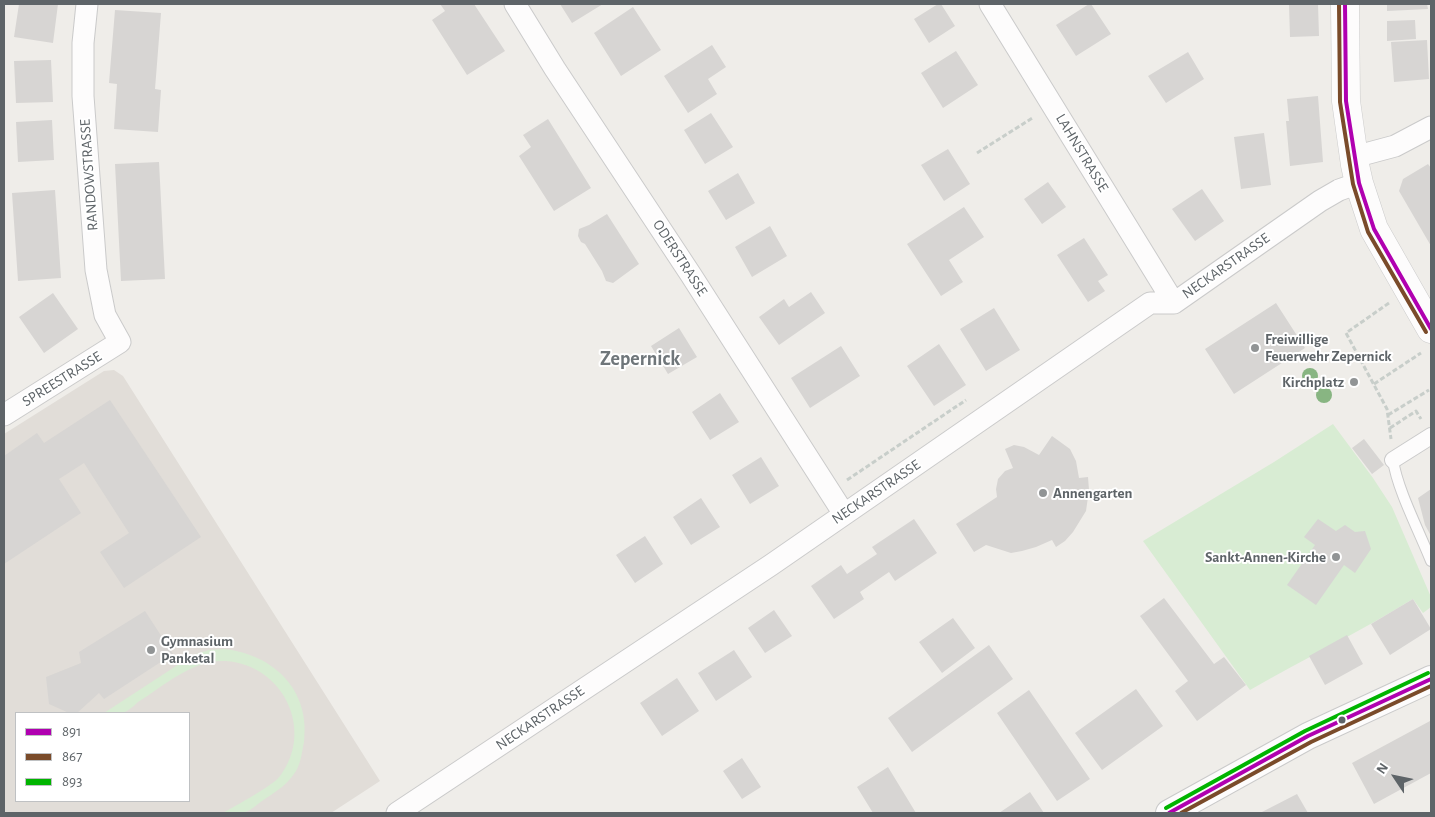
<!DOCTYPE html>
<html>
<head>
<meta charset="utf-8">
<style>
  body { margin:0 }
  #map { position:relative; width:1435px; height:817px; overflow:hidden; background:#efede9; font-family:"Alegreya Sans",sans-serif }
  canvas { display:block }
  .frame { position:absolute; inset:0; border:5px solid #5e6468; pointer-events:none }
  .legend { position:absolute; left:15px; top:712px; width:175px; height:90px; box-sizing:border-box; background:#fff; border:1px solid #bfc1c3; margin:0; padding:6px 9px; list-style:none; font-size:15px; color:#5e6468 }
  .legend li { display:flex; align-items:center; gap:10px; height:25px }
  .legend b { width:25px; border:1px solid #bfc1c3 }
  .north { position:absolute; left:1370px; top:752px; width:50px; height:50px; -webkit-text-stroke:4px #fff; paint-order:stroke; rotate:304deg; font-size:14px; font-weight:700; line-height:20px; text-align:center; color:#5e6468 }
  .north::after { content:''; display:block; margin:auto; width:18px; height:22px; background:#5e6468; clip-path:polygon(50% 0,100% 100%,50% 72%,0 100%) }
</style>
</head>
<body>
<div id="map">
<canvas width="1435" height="817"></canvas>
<div class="frame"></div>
<ul class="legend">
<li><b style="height:6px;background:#b000b0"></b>891</li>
<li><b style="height:6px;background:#7a4b2a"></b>867</li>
<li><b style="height:6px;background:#00b400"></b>893</li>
</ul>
<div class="north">N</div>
</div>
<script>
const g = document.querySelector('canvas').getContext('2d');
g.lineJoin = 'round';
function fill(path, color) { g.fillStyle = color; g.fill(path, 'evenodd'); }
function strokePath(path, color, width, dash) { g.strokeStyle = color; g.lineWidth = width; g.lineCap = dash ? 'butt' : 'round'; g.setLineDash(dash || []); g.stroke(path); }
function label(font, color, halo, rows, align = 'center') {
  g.font = font + ' "Alegreya Sans",sans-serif'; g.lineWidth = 4; g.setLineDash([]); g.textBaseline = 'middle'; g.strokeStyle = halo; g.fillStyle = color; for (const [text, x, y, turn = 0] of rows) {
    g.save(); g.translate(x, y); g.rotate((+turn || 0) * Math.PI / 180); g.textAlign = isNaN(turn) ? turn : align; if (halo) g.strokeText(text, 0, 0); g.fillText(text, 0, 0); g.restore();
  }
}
const education = new Path2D(`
  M114 370 123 376 380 781 331 813H4V434L104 371ZM16 713H189V801H16Z`);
const green = new Path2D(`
  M1333 424 1373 478 1392 507 1431 597V607L1423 613 1413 599C1360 632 1304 659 1250 690L1143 541 1274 462Z
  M224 649C272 654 311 689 304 742 302 751 301 763 296 771 288 784 277 791 265 799 258 803 250 812 242 813 236 815 229 813 223 813 235 806 274 785 280 776 315 730 283 665 226 661 193 659 165 685 138 702 134 706 128 711 123 713 117 715 109 713 104 713L193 655 209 650Z`);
const building = new Path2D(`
  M19 4H58L53 43 14 37Z
  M440 4H474L505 51 467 75 432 20 445 11Z
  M560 4H603L572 23Z
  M938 4H941L955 26 929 43 914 19Z
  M1089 4H1091L1111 34 1076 56 1056 25Z
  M1289 4H1318L1319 36 1290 37Z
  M1387 4H1427L1428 9 1387 11Z
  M633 7 661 50 621 76 594 33Z
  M115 10 161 13 155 89 161 90 158 132 114 129 117 84 109 83Z
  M1415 20 1416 39 1387 41V21Z
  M1427 40 1429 79 1394 82 1391 42Z
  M712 45 726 67 708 79 717 94 688 113 664 76Z
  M956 51 978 85 943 108 921 73Z
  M1188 52 1204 79 1166 103 1148 76Z
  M51 60 53 102 16 103 14 61Z
  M1318 96 1323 162 1290 166 1286 121H1289L1287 99Z
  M711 113 733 147 705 164 684 130Z
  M548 119 591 188 554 211 519 156 531 147 523 135Z
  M52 120 54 160 18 162 16 122Z
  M1264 133 1271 185 1241 189 1234 137Z
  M948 149 970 184 944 201 921 165Z
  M159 162 165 279 121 281 115 164Z
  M1428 164 1431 168V246L1399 191 1403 179Z
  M738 173 755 203 726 220 708 191Z
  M1048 182 1066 207 1042 224 1024 199Z
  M1202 189 1224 221 1195 241 1172 209Z
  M55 190 61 278 18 281 12 193Z
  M964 207 984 237 949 260 963 282 941 296 907 244Z
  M607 214 639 264 613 283 606 281 602 271 585 244 581 242 578 236 579 229 589 225Z
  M770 226 787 256 752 277 735 247Z
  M1084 238 1108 275 1098 281 1105 291 1088 302 1057 255Z
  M811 292 825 313 779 345 759 317 784 299 789 307Z
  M53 293 78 329 44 353 19 317Z
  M1276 303 1305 348 1234 394 1205 349Z
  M994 308 1020 350 986 371 960 329Z
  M679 328 697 357 668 374 651 346Z
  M939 344 966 385 934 406 907 366Z
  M841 346 860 376 810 408 791 378Z
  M720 393 739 422 710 440 692 412Z
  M110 400 201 537 124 588 100 552 129 533 84 463 59 479 81 513 4 564V456L37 433 44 443Z
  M1052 436 1070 449 1076 461 1079 478 1088 477 1089 490 1086 511 1073 532 1065 541 1056 547 1052 540 1036 547 1022 551 1011 553 986 545 974 552 956 524 997 497 996 489 998 479 1005 471 1013 468 1005 449 1014 445 1024 447 1039 455Z
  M1364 439 1384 465 1372 474 1352 448Z
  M761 457 779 486 750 504 732 475Z
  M1431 489V536L1425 525 1418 498Z
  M701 498 720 527 691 545 673 517Z
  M914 519 937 553 895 581 889 572 860 592 864 599 834 619 811 586 841 565 847 574 877 554 872 547Z
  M1318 519 1336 531 1345 525 1355 532 1365 531 1371 549 1355 573 1344 565 1316 605 1287 585 1315 545 1304 537Z
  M645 536 663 564 635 583 616 555Z
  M1164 598 1214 664 1224 657 1246 685 1197 721 1175 691 1188 681 1140 616Z
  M1413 599 1431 629 1390 655 1371 624Z
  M774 610 792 636 765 653 748 628Z
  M145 611 173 654 104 699 99 693 77 713H69L49 704 46 677 81 663 79 652Z
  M953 618 975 648 942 673 919 642Z
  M1347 635 1363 664 1325 685 1309 656Z
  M989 645 1013 679 912 752 888 718Z
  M734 650 752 677 716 701 698 673Z
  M677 678 699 711 662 736 640 703Z
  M1136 689 1163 726 1102 770 1075 733Z
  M1029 690 1090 779 1057 801 997 713Z
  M1430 721 1431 773 1374 804 1352 763Z
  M742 758 761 787 742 799 723 771Z
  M888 767 916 813H873L857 787Z
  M1030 792 1044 813H999Z
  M1297 794 1308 813H1260Z`);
const path = new Path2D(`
  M977 153 1034 117
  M1389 303 1346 333 1387 409 1391 439
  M1374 384 1421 353
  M1388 415 1429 390
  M1390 428 1416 411 1421 419
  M847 480 966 400`);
const service = new Path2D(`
  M1393 460C1397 489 1420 533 1431 561`);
const pedestrian = new Path2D(`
  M1393 460 1431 436`);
const minor = new Path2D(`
  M515 4 555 69 691 275 844 514
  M990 4 1174 303
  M1354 157 1395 146 1431 127
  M4 415 120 342 105 315 96 270 83 96V43L87 4
  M397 813 771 565 1150 303H1174L1320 201 1339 190 1359 183`);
const tertiary = new Path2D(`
  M1169 813 1308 736 1431 679`);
const secondary = new Path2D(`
  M1345 4 1346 101 1355 165 1359 183 1374 229 1431 329`);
const bus1 = new Path2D(`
  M1345 4 1346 101 1359 183 1374 229 1431 329
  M1169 813 1308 736 1431 679`);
const bus2 = new Path2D(`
  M1339 4 1340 102 1353 184 1368 232 1426 332
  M1181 813 1311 742 1431 686`);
const bus3 = new Path2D(`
  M1166 808 1305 731 1428 673`);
const trees = [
  [1310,376],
  [1324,395]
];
const markers = [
  [1255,348,5,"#919495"],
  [1354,382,5,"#919495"],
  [1043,493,5,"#919495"],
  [1336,557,5,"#919495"],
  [151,650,5,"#919495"],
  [1342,720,4.5,"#5e6468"]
];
const streetNames = [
  ["LAHNSTRASSE",1082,153,59],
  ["RANDOWSTRASSE",89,175,-94],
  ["ODERSTRASSE",680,258,57],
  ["NECKARSTRASSE",1226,266,-35],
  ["SPREESTRASSE",62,379,-32],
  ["NECKARSTRASSE",876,492,-34],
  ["NECKARSTRASSE",540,718,-34]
];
const poiNames = [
  ["Freiwillige",1265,339],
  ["Feuerwehr Zepernick",1265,356],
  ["Kirchplatz",1344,382,"right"],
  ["Annengarten",1053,493],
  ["Sankt-Annen-Kirche",1326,557,"right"],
  ["Gymnasium",161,641],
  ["Panketal",161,658]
];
const districtNames = [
  ["Zepernick",640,359]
];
fill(education, '#e1ddd8');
fill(green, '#d8ecd3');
fill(building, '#d7d5d3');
strokePath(service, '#cacaca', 12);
strokePath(pedestrian, '#cacaca', 18);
strokePath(minor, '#cacaca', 23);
strokePath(tertiary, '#cacaca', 28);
strokePath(secondary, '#cbcbcb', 29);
strokePath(path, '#c8ceca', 3, [5, 2.5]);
strokePath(service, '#fdfcfc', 10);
strokePath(pedestrian, '#fdfcfc', 16);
strokePath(minor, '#fdfcfc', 21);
strokePath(tertiary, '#fdfcfc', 26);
strokePath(secondary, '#fdfcfc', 28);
strokePath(bus1, '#b000b0', 4);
strokePath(bus2, '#7a4b2a', 4);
strokePath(bus3, '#00b400', 4);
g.fillStyle = '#88b582';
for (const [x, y] of trees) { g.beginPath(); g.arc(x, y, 8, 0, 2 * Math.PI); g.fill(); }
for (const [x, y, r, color] of markers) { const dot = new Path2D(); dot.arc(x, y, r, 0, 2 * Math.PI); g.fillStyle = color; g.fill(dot); strokePath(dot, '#fff', 2); }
label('15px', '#5e6468', '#fff', streetNames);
label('bold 15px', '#5e6468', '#fff', poiNames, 'left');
label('bold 20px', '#6f767a', '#fff', districtNames);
</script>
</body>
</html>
